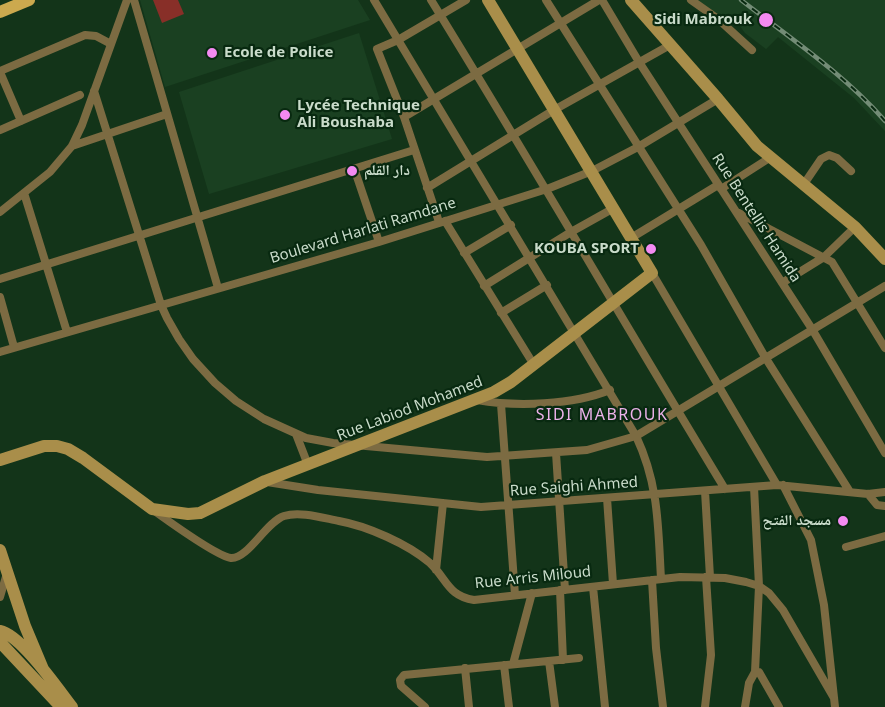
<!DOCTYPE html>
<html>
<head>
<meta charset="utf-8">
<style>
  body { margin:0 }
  canvas { display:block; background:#133419 }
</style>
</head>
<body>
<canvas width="885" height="707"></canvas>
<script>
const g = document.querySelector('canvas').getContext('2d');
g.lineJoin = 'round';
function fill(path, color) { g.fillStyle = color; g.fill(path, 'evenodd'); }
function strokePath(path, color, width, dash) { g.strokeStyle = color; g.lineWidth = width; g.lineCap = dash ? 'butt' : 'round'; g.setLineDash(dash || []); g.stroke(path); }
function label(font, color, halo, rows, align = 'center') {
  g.font = font + ' "Noto Sans","Noto Naskh Arabic",sans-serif'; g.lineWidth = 4.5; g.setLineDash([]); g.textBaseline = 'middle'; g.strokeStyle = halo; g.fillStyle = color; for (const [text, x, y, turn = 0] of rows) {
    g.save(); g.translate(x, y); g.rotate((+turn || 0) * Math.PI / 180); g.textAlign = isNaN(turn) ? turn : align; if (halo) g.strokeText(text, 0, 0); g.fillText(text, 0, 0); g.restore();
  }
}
const built = new Path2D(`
  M140 0H358L370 20 165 87Z
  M694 0H885V131L854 98 778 37 766 49 745 33 731 14 724 22Z
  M359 33 392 139 209 194 179 92Z`);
const green = new Path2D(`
  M153 0H178L184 14 162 23Z`);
const street = new Path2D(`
  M134 0 218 288
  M374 0 636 436C659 485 658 526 661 579
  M431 0C531 162 626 326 725 489
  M546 0 701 245 765 357 850 492
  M602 0 639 62 812 329 885 453
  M691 0 718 19 752 50
  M0 71 85 35 96 36 111 44
  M0 72 21 121
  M94 91 161 305 167 318 179 339 193 359 215 383 236 401 264 419 306 438 333 443 487 457 587 450 636 436 885 286
  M404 117 599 0
  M0 130 80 95
  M72 146 167 114
  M354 168 379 242
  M804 184 821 159 829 155 837 158 851 171
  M427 188 554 110 670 45
  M721 189 771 157
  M24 193 67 332
  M0 212 50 172 72 146 82 125 127 0
  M739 213 832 262 885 348
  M445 221 534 365
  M439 222 404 117 377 49 398 40 466 0
  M631 238 718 185
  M464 253 511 225
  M652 273 777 485
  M0 279 414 150
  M782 283 824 257 855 227
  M484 286 571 232 614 208
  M0 297 14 347
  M501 313 547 285
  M0 352 379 242 547 189 592 171 638 147 718 99
  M477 400C516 407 573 405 610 390
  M501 404 515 595
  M296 434 308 465
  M556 453 565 590
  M267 482 318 490 481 507 777 485 868 494 885 492
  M783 485 811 540 824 605 835 707
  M754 487 759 586 755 672
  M705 491 710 577
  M868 494 877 505 885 506
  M607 498 613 584
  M153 510C167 520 216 556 231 558 248 559 266 522 284 516 300 511 323 518 339 521 367 526 408 544 430 563 447 579 448 596 474 600L680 577 725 578 746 582 759 586 769 593 783 610 834 698
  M846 547 885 536
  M436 570 443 503
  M652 580 656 648 663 707
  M593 587 605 707
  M560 590 563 660
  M0 597 7 573
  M549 661 555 707
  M513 664 532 593
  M504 665 509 707
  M465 668 469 707
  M425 707 401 686 400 680 404 675 579 658
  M705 707 711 655 706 577
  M745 707 749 683 755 672H759L779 707`);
const secondary = new Path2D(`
  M631 0 718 99 757 146 855 227 885 259
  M0 460 44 446H57L68 449 83 458 152 509 188 514 200 513 265 481 494 392 511 382 652 273 488 0
  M0 550 25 626 43 669
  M0 631C21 635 58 689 72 707
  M0 642 61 707`);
const primary = new Path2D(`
  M0 12 29 0`);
const rail = new Path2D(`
  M741 0C790 38 844 74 885 121`);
const markers = [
  [766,20,8,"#f38af1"],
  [212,53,6,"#f38af1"],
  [285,115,6,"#f38af1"],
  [352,171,6,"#f38af1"],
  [651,249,6,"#f38af1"],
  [843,521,6,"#f38af1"]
];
const poiNames = [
  ["Sidi Mabrouk",752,20],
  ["Ecole de Police",224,53,"left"],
  ["Lycée Technique",297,106,"left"],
  ["Ali Boushaba",297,123,"left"],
  ["دار القلم",364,171,"left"],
  ["KOUBA SPORT",639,249],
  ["مسجد الفتح",831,521]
];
const streetNames = [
  ["Rue Bentellis Hamida",756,218,57],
  ["Boulevard Harlati Ramdane",363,231,-17],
  ["Rue Labiod Mohamed",410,409,-21],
  ["Rue Saighi Ahmed",574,487,-4],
  ["Rue Arris Miloud",533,578,-6]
];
const neighbourhoodNames = [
  ["SIDI MABROUK",602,415]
];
fill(built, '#1a4021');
fill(green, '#882f28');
strokePath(street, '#7c6b42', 8);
strokePath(secondary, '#a98e4a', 12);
strokePath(primary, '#cca94e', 12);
strokePath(rail, '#738c76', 4.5);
strokePath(rail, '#082910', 2, [7]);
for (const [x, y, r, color] of markers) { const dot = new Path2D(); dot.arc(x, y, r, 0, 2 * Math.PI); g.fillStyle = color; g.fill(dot); strokePath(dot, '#082910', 2); }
label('bold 15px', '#c9dbca', '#082910', poiNames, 'right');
label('15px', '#c9dbca', '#082910', streetNames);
g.letterSpacing = '1.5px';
label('16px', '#ecb2ea', '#082910', neighbourhoodNames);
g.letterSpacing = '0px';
</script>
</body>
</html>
